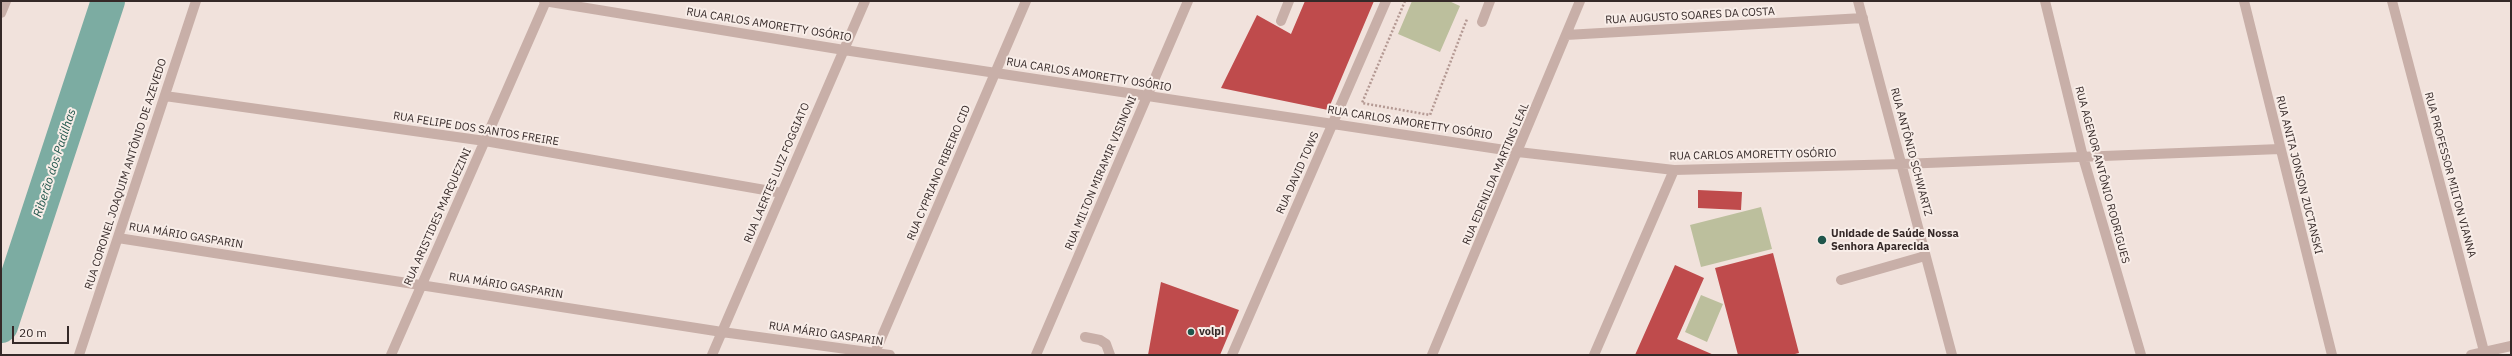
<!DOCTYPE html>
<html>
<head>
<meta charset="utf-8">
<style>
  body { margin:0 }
  #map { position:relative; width:2512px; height:356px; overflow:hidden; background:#f1e2dc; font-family:"IBM Plex Sans",sans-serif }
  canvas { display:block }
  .frame { position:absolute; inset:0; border:2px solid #352928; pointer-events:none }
  .scale { position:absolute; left:12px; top:326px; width:57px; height:18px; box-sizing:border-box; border:2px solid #352928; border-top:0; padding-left:5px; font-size:12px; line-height:14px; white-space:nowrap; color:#352928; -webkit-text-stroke:3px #f8ede8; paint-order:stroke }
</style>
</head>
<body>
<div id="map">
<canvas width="2512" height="356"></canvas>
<div class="frame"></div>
<div class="scale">20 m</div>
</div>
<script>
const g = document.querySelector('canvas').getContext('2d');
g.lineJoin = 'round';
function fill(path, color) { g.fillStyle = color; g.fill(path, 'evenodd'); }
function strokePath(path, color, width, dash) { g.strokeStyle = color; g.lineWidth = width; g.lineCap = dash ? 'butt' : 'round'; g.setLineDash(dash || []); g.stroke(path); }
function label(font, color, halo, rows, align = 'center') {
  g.font = font + ' "IBM Plex Sans",sans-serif'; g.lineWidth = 4; g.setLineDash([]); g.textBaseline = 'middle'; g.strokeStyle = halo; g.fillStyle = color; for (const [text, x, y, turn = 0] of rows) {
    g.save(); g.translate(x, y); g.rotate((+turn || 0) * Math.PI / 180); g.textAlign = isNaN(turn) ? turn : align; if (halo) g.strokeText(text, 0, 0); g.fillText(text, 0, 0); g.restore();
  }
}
const green = new Path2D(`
  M1412 1H1449L1460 6 1440 52 1398 34Z
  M1761 207 1772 249 1701 267 1690 225Z
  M1701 295 1723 304 1707 342 1685 332Z`);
const river = new Path2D(`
  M1 326 108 1`);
const building = new Path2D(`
  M1305 1H1374L1328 110 1221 88 1257 15 1291 34Z
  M1698 190 1742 192 1741 210 1698 208Z
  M1773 253 1799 353 1791 355H1738L1715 268Z
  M1675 265 1704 278 1677 339 1714 355H1635Z
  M1161 282 1239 310 1220 355H1148Z`);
const path = new Path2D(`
  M1405 1 1362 103 1430 115 1467 19`);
const minor = new Path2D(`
  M544 1 844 50 1518 152 1674 170 1902 164 2280 149
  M1858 1 1952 355
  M2045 1 2083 157 2141 355
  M2244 1 2332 355
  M2392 1 2485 355
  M1 13 6 1
  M1281 21 1289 1
  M1482 22 1490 1
  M1566 35 1863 18
  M165 96 485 141 782 193
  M118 238 722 332 890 355
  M1841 280 1925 256
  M1085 337 1100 340 1106 344 1110 355
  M79 355 196 1
  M391 355 546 1
  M712 355 865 1
  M874 355 1026 1
  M1036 355 1188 1
  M1232 355 1386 1
  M1432 355 1580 1
  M1594 355 1674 170
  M2471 355 2511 346`);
const markers = [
  [1822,240,5,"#20554b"],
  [1191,332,4,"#20554b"]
];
const streetNames = [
  ["RUA AUGUSTO SOARES DA COSTA",1690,16,-3],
  ["RUA CARLOS AMORETTY OSÓRIO",769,25,9],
  ["RUA CARLOS AMORETTY OSÓRIO",1089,75,9],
  ["RUA CARLOS AMORETTY OSÓRIO",1410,123,9],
  ["RUA FELIPE DOS SANTOS FREIRE",476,129,9],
  ["RUA ANTÔNIO SCHWARTZ",1911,152,75],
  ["RUA CARLOS AMORETTY OSÓRIO",1753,155,-1],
  ["RUA LAERTES LUIZ FOGGIATO",777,173,-67],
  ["RUA CYPRIANO RIBEIRO CID",939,173,-67],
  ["RUA MILTON MIRAMIR VISINONI",1101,173,-67],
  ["RUA DAVID TOWS",1298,173,-66],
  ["RUA CORONEL JOAQUIM ANTÔNIO DE AZEVEDO",126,174,-72],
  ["RUA EDENILDA MARTINS LEAL",1496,174,-67],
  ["RUA AGENOR ANTÔNIO RODRIGUES",2102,175,75],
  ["RUA ANITA JONSON ZUCTANSKI",2299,175,76],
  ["RUA PROFESSOR MILTON VIANNA",2450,175,75],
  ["RUA ARISTIDES MARQUEZINI",438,217,-66],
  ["RUA MÁRIO GASPARIN",186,236,9],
  ["RUA MÁRIO GASPARIN",506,286,9],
  ["RUA MÁRIO GASPARIN",826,334,8]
];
const poiNames = [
  ["Unidade de Saúde Nossa",1831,234],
  ["Senhora Aparecida",1831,247],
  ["volpi",1199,332]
];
const waterNames = [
  ["Riberão dos Padilhas",55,163,-72]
];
fill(green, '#bcbf9d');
strokePath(river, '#7caca2', 34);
fill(building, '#bf4b4c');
strokePath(path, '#b49993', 2.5, [2, 2]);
strokePath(minor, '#c8afa8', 10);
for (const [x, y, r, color] of markers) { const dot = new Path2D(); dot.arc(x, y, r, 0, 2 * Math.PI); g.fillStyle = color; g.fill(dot); strokePath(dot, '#f8ede8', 1.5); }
label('11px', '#352928', '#f8ede8', streetNames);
label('bold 11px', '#352928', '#f8ede8', poiNames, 'left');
label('italic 12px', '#20554b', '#f8ede8', waterNames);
</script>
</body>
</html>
